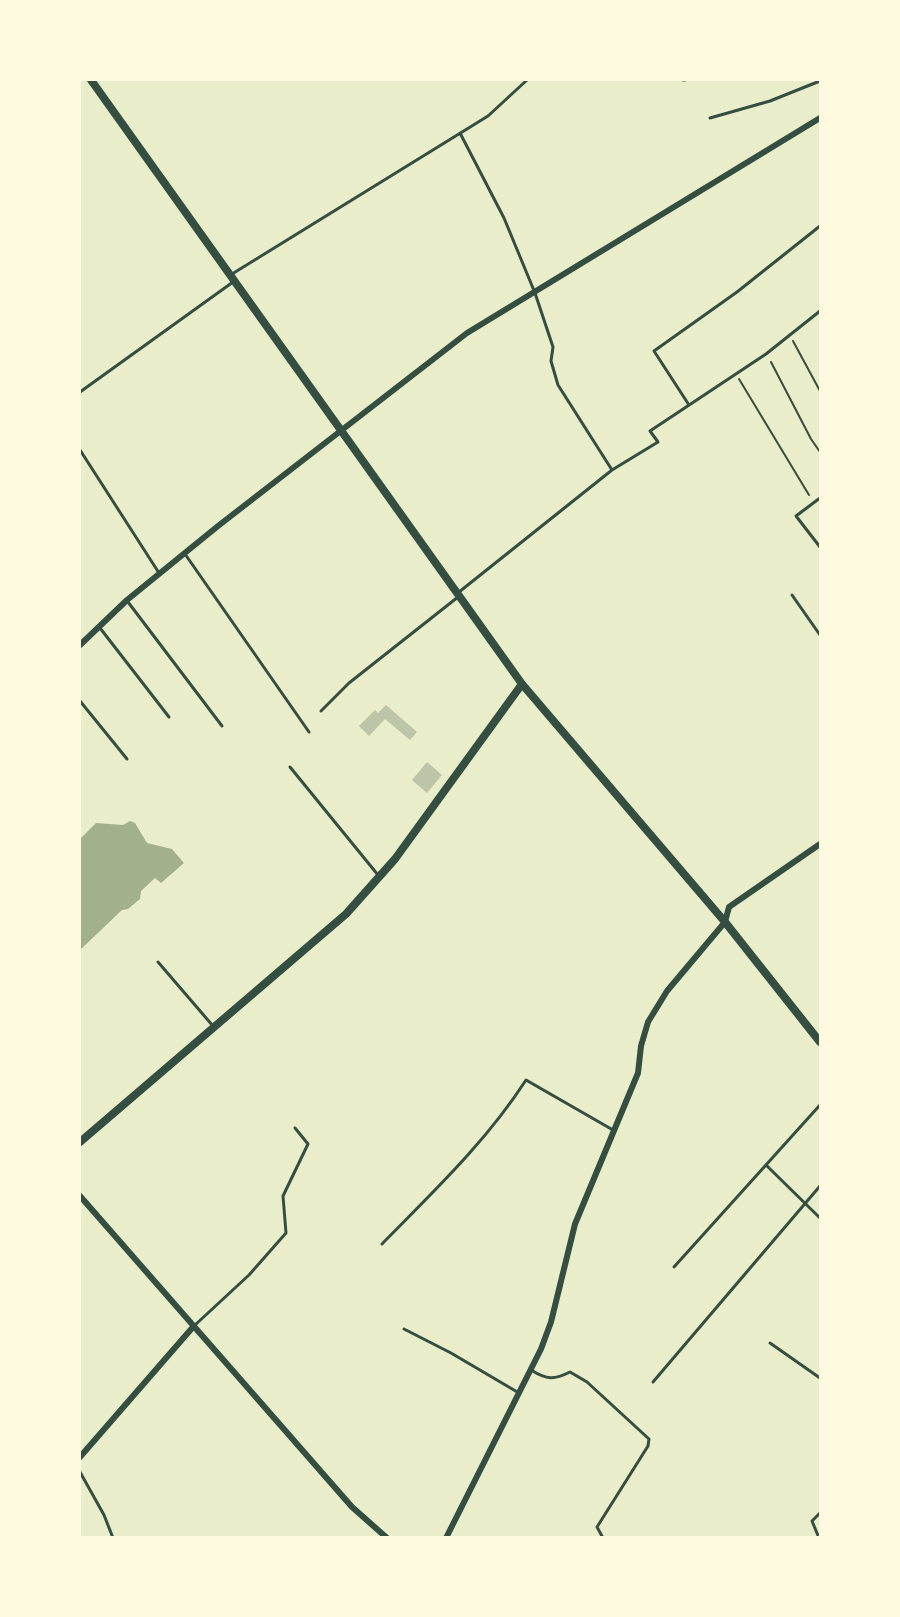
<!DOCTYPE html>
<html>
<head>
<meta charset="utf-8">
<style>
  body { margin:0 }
  #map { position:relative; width:900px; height:1617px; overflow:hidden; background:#e9edc9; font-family:"Exo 2",sans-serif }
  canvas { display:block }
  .frame { position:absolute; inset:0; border:81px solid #fefae0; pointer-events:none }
</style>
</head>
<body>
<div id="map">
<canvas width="900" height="1617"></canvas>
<div class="frame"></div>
</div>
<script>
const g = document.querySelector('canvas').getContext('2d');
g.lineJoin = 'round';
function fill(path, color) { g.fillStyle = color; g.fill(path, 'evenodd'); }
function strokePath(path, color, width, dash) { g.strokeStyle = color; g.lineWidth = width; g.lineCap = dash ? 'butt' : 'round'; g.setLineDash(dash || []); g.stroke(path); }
const water = new Path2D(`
  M130 821 135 823 147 843 172 849 184 863 161 883 155 878 141 891 140 899 128 909 122 910 80 950V839L96 823 123 825Z`);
const building = new Path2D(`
  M386 705 417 732 410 740 385 719 369 736 359 726 375 710 378 713Z
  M427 762 442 775 427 793 412 780Z`);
const path = new Path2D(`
  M793 341 820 391
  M771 362 811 439 820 452
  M739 379 809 495`);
const service = new Path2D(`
  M683 80H685
  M710 118 770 101 820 81
  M460 133 504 218 535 293 553 347 551 361 558 385 612 470
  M232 274 488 116 527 80
  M80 392 233 282
  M689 405 654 351 737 292 820 226
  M80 450 159 573
  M820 498 796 516 820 547
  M185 554 309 732
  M459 592 612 470 658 442 650 431 766 354 820 311
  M792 595 820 635
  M128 602 222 726
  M100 628 169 717
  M80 701 127 759
  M321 711 349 683 458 597
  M290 767 378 875
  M158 962 213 1026
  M766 1165 820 1218
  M382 1244C433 1192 486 1142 526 1080L613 1130
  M674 1267 820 1105
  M195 1325 249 1275 286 1233 283 1196 308 1144 295 1128
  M404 1329 451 1353 519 1393
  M770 1343 820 1378
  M531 1370C547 1380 554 1380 570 1372L587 1382 649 1439 648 1446 597 1527 603 1538
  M653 1382 820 1186
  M80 1472 104 1515 113 1538
  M819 1538 812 1521 820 1513`);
const minor = new Path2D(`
  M80 645 127 600 218 526 467 333 820 118
  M80 1196 352 1507 387 1538
  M80 1457 193 1327
  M446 1538 541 1349 551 1322 575 1224 638 1073 641 1046 648 1022 667 991 725 922 729 907 820 844`);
const tertiary = new Path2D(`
  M91 80 522 684 725 922 820 1042
  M80 1142 346 914 395 859 522 684`);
fill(water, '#a3b18a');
fill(building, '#bcc5a7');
strokePath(path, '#344e41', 2);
strokePath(service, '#344e41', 3);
strokePath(minor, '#344e41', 6);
strokePath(tertiary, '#344e41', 8);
</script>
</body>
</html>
